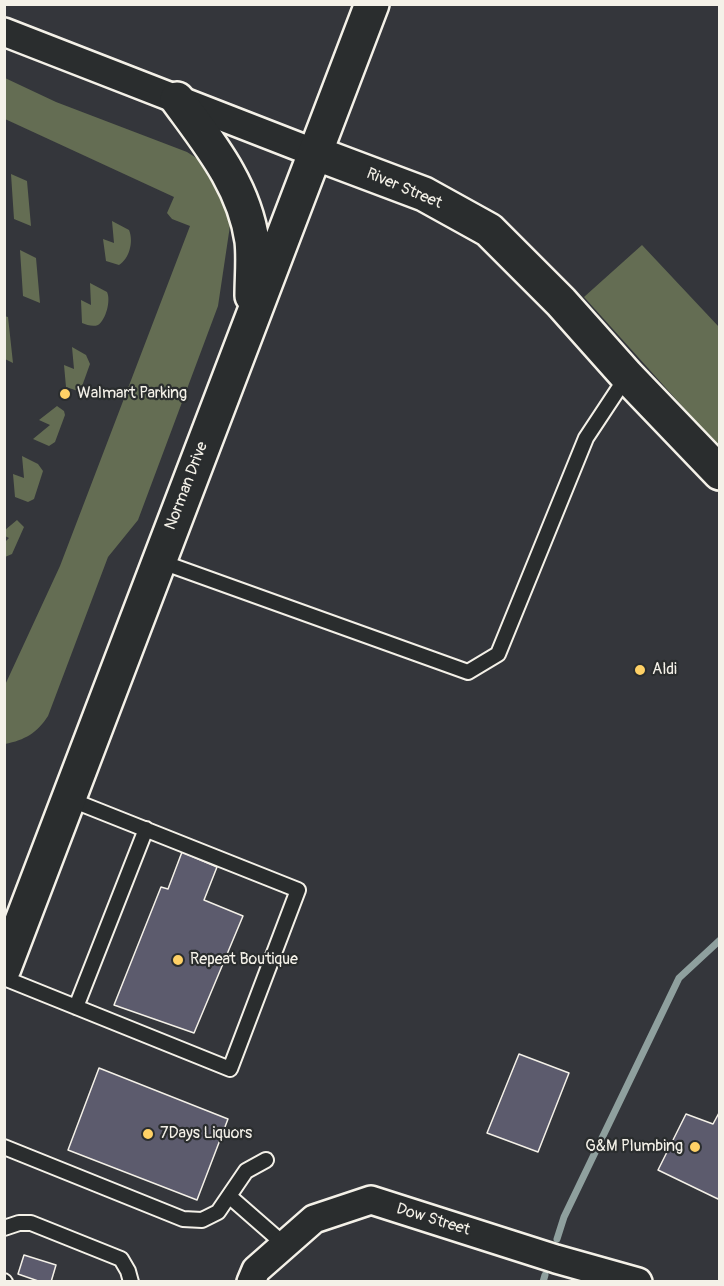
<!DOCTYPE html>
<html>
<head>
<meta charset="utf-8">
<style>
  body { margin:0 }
  #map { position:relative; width:724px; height:1286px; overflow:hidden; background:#34363b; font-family:Pangolin,sans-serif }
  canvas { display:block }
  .frame { position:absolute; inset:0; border:6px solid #f4f1e8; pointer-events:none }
</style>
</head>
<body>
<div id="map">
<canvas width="724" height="1286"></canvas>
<div class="frame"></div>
</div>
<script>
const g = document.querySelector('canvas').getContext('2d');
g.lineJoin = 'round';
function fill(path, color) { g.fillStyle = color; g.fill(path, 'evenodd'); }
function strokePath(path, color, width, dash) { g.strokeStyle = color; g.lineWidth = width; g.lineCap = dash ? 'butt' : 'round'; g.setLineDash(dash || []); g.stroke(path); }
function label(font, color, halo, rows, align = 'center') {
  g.font = font + ' Pangolin,sans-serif'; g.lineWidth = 4.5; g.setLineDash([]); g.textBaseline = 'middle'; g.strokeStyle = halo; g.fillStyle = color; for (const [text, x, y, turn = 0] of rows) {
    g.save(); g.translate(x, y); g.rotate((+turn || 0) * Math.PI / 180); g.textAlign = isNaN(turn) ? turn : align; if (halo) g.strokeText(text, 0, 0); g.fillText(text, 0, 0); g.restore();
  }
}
const green = new Path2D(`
  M5 78 56 102 187 152 198 159 216 178 231 219 218 306 138 520 108 557 48 716C37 733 25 740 5 744V685L60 566 190 226 172 219 167 213 174 197 5 119Z
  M11 174 27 181 31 226 14 219Z
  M112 221 129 230C134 242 129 259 119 265L106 261 103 239 114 243Z
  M642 245 719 327V447L584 297Z
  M20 250 36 258 40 303 23 296Z
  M90 283 107 292C111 300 106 320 98 325 93 327 87 325 82 323L81 300 91 305Z
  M4 316 8 317 13 363 5 359Z
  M72 347 86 355 90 364 81 389 78 391 66 387 64 365 74 369Z
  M57 406 64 411 65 415 55 442 49 446 33 439 50 425 39 420Z
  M22 456 38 464 43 471 34 499 28 502 15 497 13 474 24 478Z
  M17 520 24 527 12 554 5 557V542L9 538 5 536V530Z`);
const stream = new Path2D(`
  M557 1239 564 1217 679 978 720 940
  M543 1282 545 1275`);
const building = new Path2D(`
  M182 852 217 867 204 900 243 916 194 1033 114 1005 161 887 168 889Z
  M519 1054 569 1073 538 1152 487 1133Z
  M99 1068 228 1119 197 1200 68 1150Z
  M720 1111V1195L718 1199 658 1170 686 1114 713 1124Z
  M24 1255 56 1265 51 1282H41L18 1274Z`);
const lane = new Path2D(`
  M159 561 468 672 498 654 586 438 627 376
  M4 978 230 1069 298 890 69 799
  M76 1007 146 829
  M4 1147 183 1219 202 1220 218 1212 246 1171 266 1160
  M229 1196 285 1245
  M4 1228 19 1223H31L121 1259 128 1271 131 1282
  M4 1281 5 1282`);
const street = new Path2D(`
  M4 32 315 153
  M251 1282 256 1270 314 1219 371 1200 556 1259 638 1282`);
const secondary = new Path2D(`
  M177 99C209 143 244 185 252 241 254 258 252 278 252 296
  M315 153 424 194 489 230 561 302 627 376 720 473
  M4 968 372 4`);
const markers = [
  [65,394,6,"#ffd166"],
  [640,670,6,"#ffd166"],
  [178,960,6,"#ffd166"],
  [148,1134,6,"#ffd166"],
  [695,1147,6,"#ffd166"]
];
const streetNames = [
  ["River Street",404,189,23],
  ["Norman Drive",187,486,-69],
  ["Dow Street",433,1220,17]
];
const poiNames = [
  ["Walmart Parking",77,394],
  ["Aldi",652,670],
  ["Repeat Boutique",190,960],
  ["7Days Liquors",160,1134],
  ["G&M Plumbing",683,1147,"right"]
];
fill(green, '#646d53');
strokePath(stream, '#8fa09e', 7);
fill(building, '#5c5b6d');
strokePath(building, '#f4f1e8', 1.5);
strokePath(lane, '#f4f1e8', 18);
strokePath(street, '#f4f1e8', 32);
strokePath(secondary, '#f4f1e8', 38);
strokePath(lane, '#2a2d2e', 14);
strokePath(street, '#2a2d2e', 27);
strokePath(secondary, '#2a2d2e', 33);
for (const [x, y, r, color] of markers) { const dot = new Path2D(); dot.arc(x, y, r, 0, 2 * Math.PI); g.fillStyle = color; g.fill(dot); strokePath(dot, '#2a2d2e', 2); }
label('16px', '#f4f1e8', '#2a2d2e', streetNames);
label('16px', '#f4f1e8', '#2a2d2e', poiNames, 'left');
</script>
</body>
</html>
